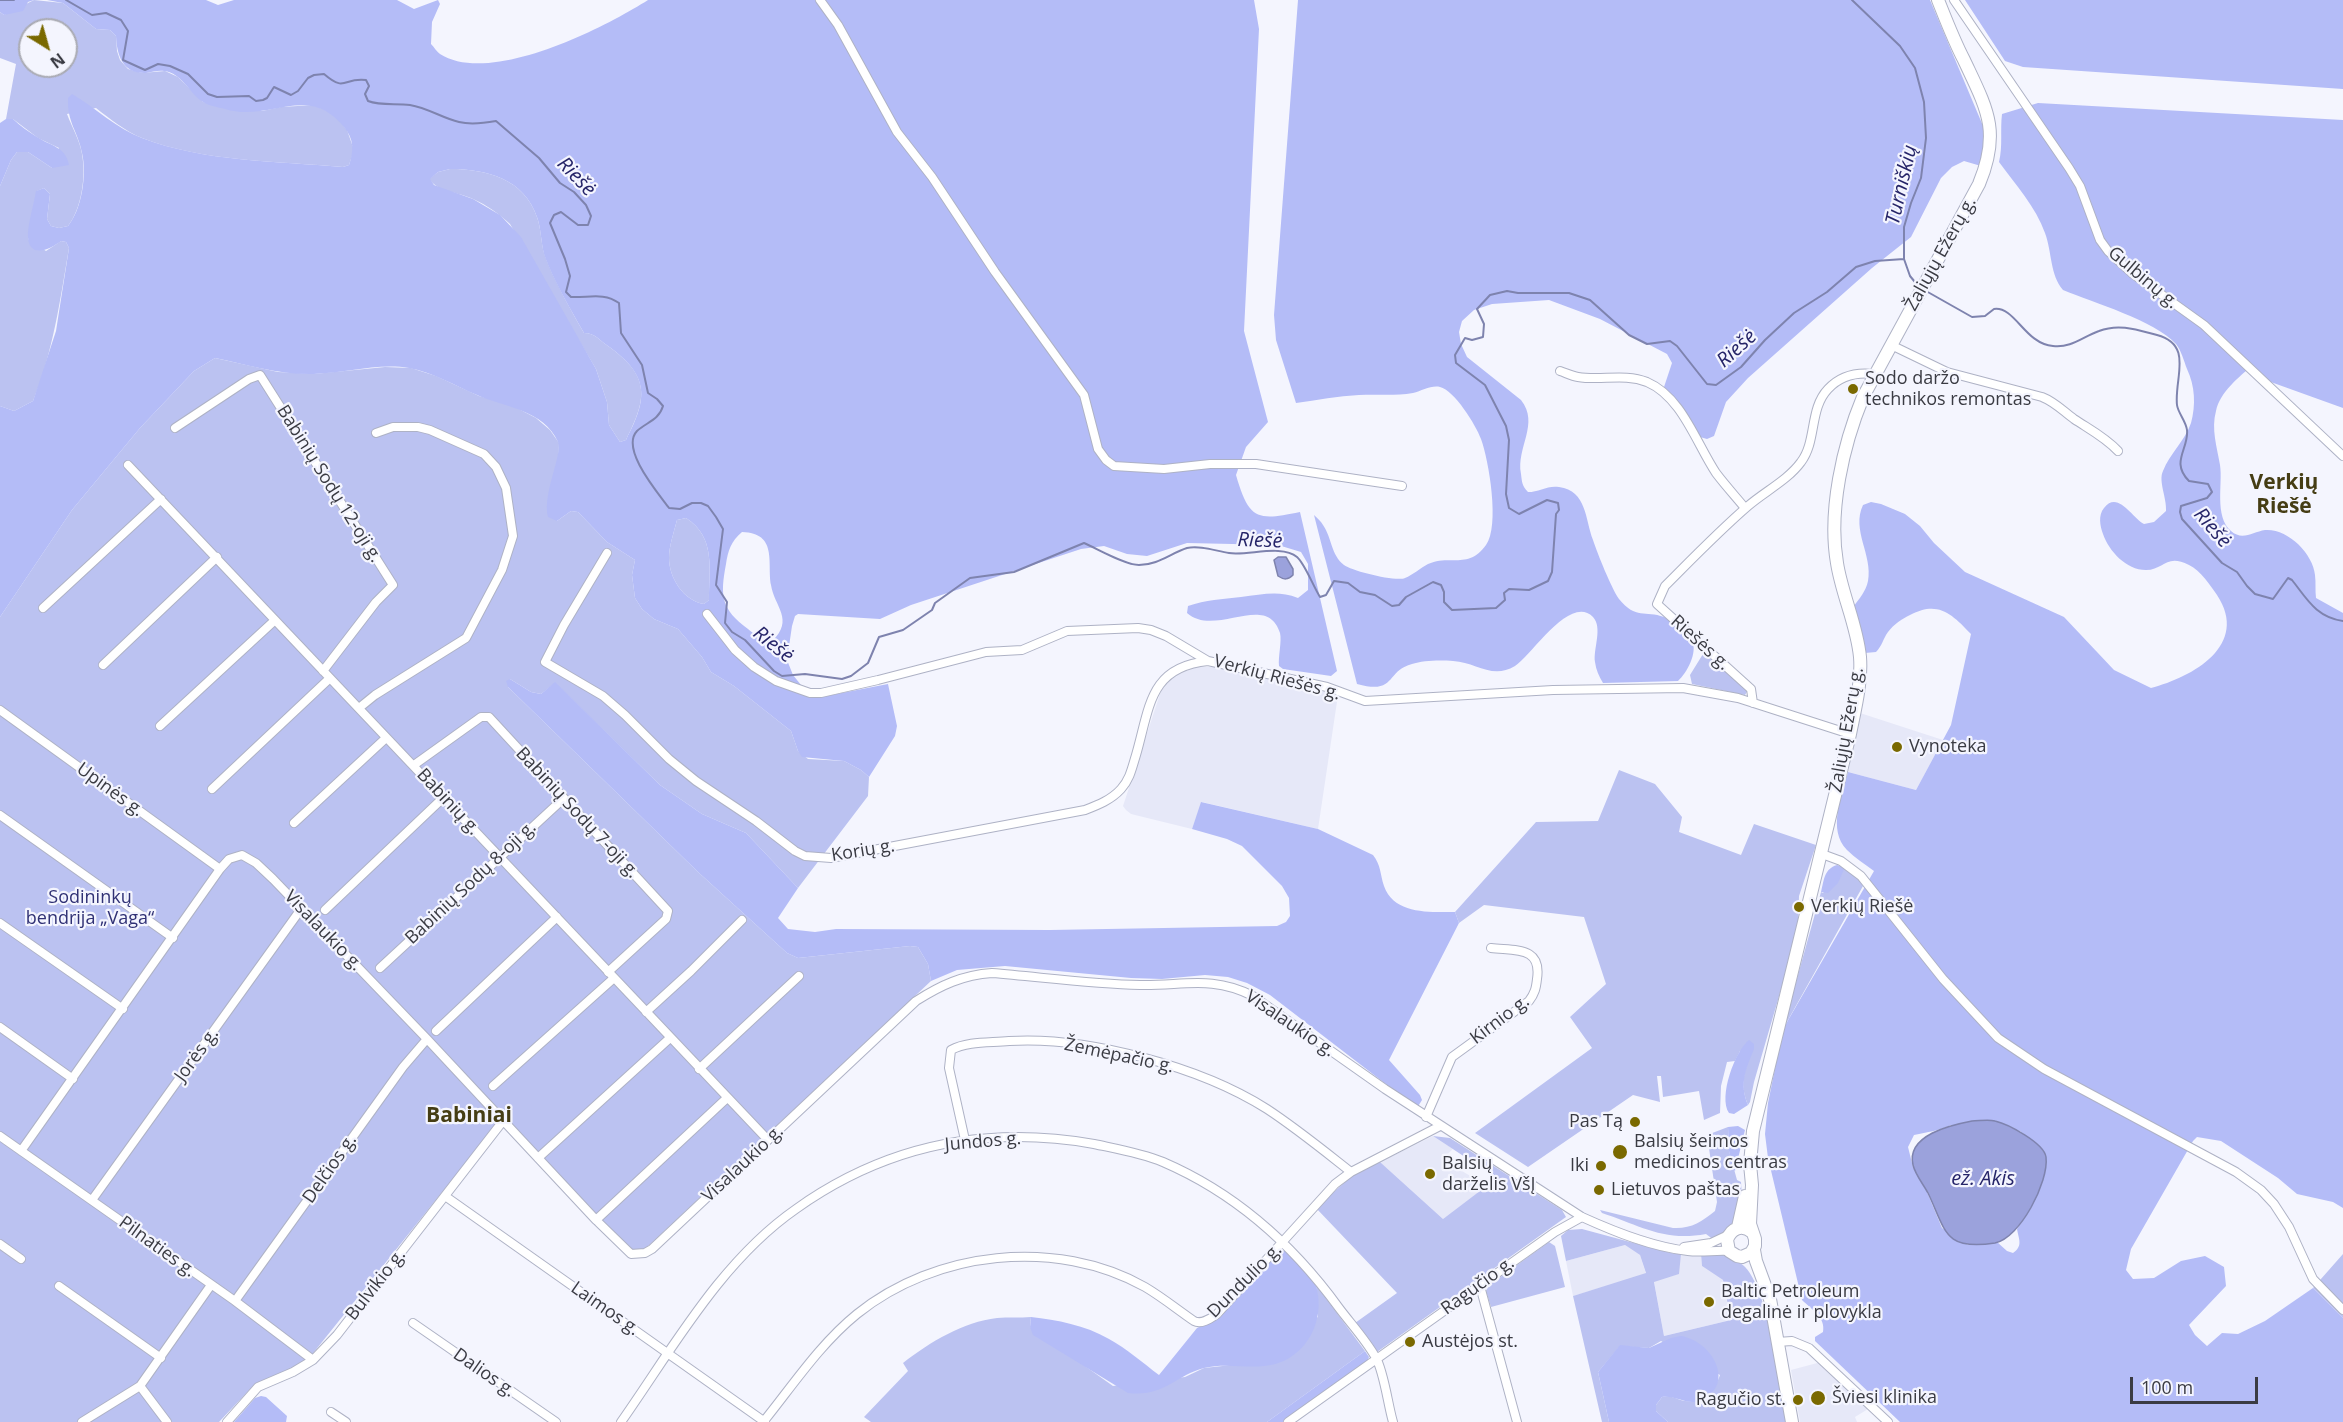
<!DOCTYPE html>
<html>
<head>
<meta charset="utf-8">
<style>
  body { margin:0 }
  #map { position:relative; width:2343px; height:1422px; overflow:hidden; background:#f4f5fe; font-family:"Open Sans",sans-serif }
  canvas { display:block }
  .north { position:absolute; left:18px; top:18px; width:60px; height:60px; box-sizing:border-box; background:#f4f5fe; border:2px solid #aaabb3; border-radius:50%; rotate:143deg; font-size:16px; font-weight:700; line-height:24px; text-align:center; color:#3a3b43 }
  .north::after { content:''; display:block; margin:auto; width:21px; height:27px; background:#7a6900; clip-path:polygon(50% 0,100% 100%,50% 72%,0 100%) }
  .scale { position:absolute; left:2130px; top:1377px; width:128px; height:27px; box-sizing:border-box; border:3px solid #3a3b43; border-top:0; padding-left:8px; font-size:18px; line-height:21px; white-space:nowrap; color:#3a3b43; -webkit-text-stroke:4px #f4f5fe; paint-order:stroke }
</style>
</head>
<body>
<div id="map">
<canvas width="2343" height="1422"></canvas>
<div class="north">N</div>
<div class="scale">100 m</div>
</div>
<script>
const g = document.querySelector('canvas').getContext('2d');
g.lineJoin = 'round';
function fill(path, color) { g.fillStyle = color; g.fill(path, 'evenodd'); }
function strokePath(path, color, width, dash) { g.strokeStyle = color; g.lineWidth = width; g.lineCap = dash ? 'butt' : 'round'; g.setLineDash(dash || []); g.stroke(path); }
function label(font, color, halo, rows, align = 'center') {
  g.font = font + ' "Open Sans",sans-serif'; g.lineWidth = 4.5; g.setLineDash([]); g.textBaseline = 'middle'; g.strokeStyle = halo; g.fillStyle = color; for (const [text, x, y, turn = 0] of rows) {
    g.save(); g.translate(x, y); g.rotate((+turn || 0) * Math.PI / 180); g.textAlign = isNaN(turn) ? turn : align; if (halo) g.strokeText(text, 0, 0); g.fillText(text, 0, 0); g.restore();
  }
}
const built = new Path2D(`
  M1198 667H1215L1338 695 1318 829 1202 802 1192 829 1131 814 1126 810 1123 806 1161 691 1169 680 1179 673Z
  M1860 713 1943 740 1916 790 1848 772Z
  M1433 1136 1453 1149 1442 1159 1487 1186 1443 1219 1380 1162Z
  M1625 1245 1640 1255 1646 1274 1573 1296 1566 1261Z
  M1681 1254H1701L1702 1266 1723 1280 1731 1320 1664 1336 1654 1281 1678 1274Z
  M1821 1362 1868 1409 1855 1417 1857 1422H1800L1791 1370Z`);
const green = new Path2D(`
  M34 0 63 3 96 29 110 30 116 36 117 51 120 60 128 69 142 73 165 71 178 77 203 102 262 111 281 107 314 105 334 114 347 130 354 150 349 165 343 167C277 161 204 162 142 138 125 131 110 119 96 108L67 114C72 127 80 141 82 154 86 176 82 208 68 226L59 228 51 226 47 219 50 194 44 188 37 191 28 239 46 251 61 241 66 242 69 248C60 301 53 352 33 401L14 411 0 406V186L11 160 17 152H28L52 168 59 148 38 138 13 119H6L16 64 0 58V12L4 15ZM30 30H66V66H30Z
  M450 169C487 169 524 179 537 217 541 228 541 242 544 253 552 277 571 310 584 333 595 333 599 340 608 346 650 376 648 397 626 440L620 442 609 425 607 402 596 369 510 224C499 214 487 205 473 199 459 192 438 192 429 179L438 172Z
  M215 358 278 372 314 374 385 367 411 368 436 376 479 396 511 405 536 418 550 430 559 443 557 521 571 511 578 512 607 542 635 560 632 575 635 598 642 609 654 619 678 629 702 657 711 672 734 686 791 731 798 751 808 759 844 761 861 770 869 777 868 796 798 888 746 833 702 814 660 785 555 683 541 694 531 692 510 679 508 687 698 872 787 953 798 958 910 946 918 947 928 964 931 981 646 1248 636 1251 631 1250 503 1116 306 1362 253 1386 219 1422H0V617L72 510 140 428 194 371Z
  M686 518C716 537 709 569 709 600L704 604C684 601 669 578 669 558 669 546 674 532 677 520Z
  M1703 654H1708L1748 690 1745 695 1692 684 1690 675Z
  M1619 770 1655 784 1682 817 1679 832 1741 855 1754 824 1816 845 1799 896 1798 931 1754 1082 1750 1102 1748 1105C1742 1091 1742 1079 1747 1065L1740 1051 1735 1061 1727 1062 1721 1086 1720 1113 1704 1120 1699 1091 1663 1097 1661 1076H1657L1660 1102 1633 1095 1528 1167 1475 1133 1592 1048 1570 1017 1606 984 1584 917 1484 905 1459 923 1455 912 1536 822 1598 821Z
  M1845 867 1857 876 1863 886 1783 1029 1821 892 1823 893Z
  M1728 1127 1729 1151 1737 1180 1741 1182C1743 1208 1741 1228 1714 1240L1706 1234C1663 1242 1639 1225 1602 1213L1600 1210 1673 1228C1691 1229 1701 1222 1715 1211L1717 1202 1707 1135Z
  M1433 1136 1450 1138 1562 1210 1566 1217 1377 1352 1355 1323 1397 1293 1316 1208 1354 1174 1380 1162 1443 1219 1497 1178Z
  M1582 1229 1671 1253 1681 1254 1679 1274 1654 1282 1664 1336 1731 1320 1723 1280 1702 1266 1701 1254C1719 1253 1725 1254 1740 1263 1768 1279 1781 1390 1787 1422H1668L1656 1411V1405L1662 1397C1672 1395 1676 1399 1685 1401 1703 1404 1715 1390 1720 1375L1661 1341 1649 1348 1620 1346 1598 1372 1609 1422H1602L1573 1296 1646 1273 1640 1255 1625 1245 1566 1261 1561 1236 1568 1230Z
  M1549 1242 1555 1246 1565 1287 1491 1307 1486 1291 1488 1286Z
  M2343 1254V1318L2313 1288Z
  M1316 1285 1365 1351 1267 1422H871L864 1417 908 1371 903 1363C930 1342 963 1322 997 1318 1008 1317 1020 1318 1031 1317L1030 1327 1113 1386 1185 1377 1204 1368 1232 1365 1318 1317Z`);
const forest = new Path2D(`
  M0 0H34L28 2 23 11 4 15 0 12Z
  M47 0H206L218 5 234 0H397L414 9 438 0 440 4 432 22 431 44C434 47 437 52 440 54 490 86 604 28 648 0H1254L1259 29 1244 331 1268 422 1246 447 1236 475C1249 520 1257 521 1300 512L1337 671 1331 676 1283 669 1279 666C1278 657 1282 641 1280 633 1267 591 1215 638 1187 613L1188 606C1206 600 1222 599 1241 597 1262 595 1277 590 1298 598L1308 590V564L1301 552 1278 545 1187 543 1147 556 1127 554 1104 546 1081 549 911 605 880 619 798 614 795 616 792 626 787 660 793 675 809 695 821 697 888 684 897 726 895 736 869 777 861 770 844 761 802 757 798 751 791 731 734 686 711 672 702 657 678 629 654 619 642 609 635 598 632 575 635 560 607 542 578 512 571 511 557 521 548 517C542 494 563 454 558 442 544 410 504 407 477 395 455 386 433 372 409 368 378 363 346 373 314 374 280 375 248 365 215 358L194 371 140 428 72 510 0 617V406L14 411 33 401 56 331 69 248 66 242 61 241C51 249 30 259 28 238 27 226 34 204 36 191L44 188 50 194 47 219 51 226 59 228 68 226C82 209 87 174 82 153 78 131 67 123 68 98L72 94C96 108 117 129 142 138 205 162 277 161 343 167L349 165C354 151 354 139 344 127 308 82 269 123 225 109 218 107 209 106 203 102 189 93 182 73 164 71 159 70 152 72 146 73 123 74 117 56 116 36L110 30 96 29 63 3ZM450 169C487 169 524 179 537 217 541 228 541 242 544 254 552 278 571 310 584 333 595 333 599 340 608 346 650 376 648 398 626 440L620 442 609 425 607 402 596 369 521 237 500 215 473 199 434 185 430 179 438 172ZM686 518C716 537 709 569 709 600L704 604C684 601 669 578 669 558 669 546 674 532 677 520ZM742 532C778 533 767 563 771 585 774 606 795 620 772 641 762 642 756 635 748 629 721 609 720 596 726 564 728 551 731 541 742 532Z
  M1298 0H1930L1986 133 1981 166 1964 161 1952 167 1941 178 1911 237 1872 268 1748 378 1726 402 1714 436 1707 439 1700 437 1664 387 1672 363 1667 354 1600 319 1549 300 1492 304 1474 310 1462 321 1459 332 1461 344 1467 357 1521 400C1540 424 1516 447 1521 474 1522 482 1522 486 1528 492 1539 492 1548 485 1559 487 1587 491 1585 519 1593 540 1598 555 1611 587 1619 599 1636 620 1645 610 1664 617 1674 621 1684 634 1692 641 1698 652 1687 673 1678 681L1603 683C1599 676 1596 670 1595 662 1593 649 1603 628 1593 617 1570 594 1533 654 1515 666 1492 680 1476 662 1453 661 1442 660 1423 660 1412 664 1385 671 1397 695 1357 684L1314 515C1317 518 1321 521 1323 525 1332 538 1331 555 1344 565 1352 571 1396 582 1405 578 1413 575 1420 568 1428 564 1450 554 1468 570 1486 545 1500 526 1489 461 1481 439 1476 425 1454 390 1440 387 1431 385 1422 391 1413 393 1396 396 1377 394 1359 395 1338 396 1317 400 1296 403L1276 340 1274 315Z
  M1965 0H2343V89L2023 67 2005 61Z
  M2038 103 2343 120V408L2268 381 2253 365C2239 377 2220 392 2216 411 2211 429 2217 447 2220 465 2223 484 2214 516 2231 531 2242 541 2253 532 2265 530 2287 528 2313 553 2315 575 2316 583 2315 590 2316 598L2343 613V1208L2333 1202 2297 1194 2278 1178 2221 1141 2197 1137 2193 1141 2131 1249 2126 1270 2133 1279 2154 1278 2181 1261 2205 1256 2224 1267 2226 1286 2189 1325 2195 1335 2207 1346 2222 1333 2238 1334 2265 1321 2313 1288 2343 1318V1422H1900L1815 1341V1337L1823 1332C1826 1317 1811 1309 1802 1300L1768 1158 1765 1134 1768 1103 1783 1029 1874 871C1865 864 1855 858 1847 850 1827 830 1842 795 1848 772L1916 790 1951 725 1971 634C1952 614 1938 600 1910 615 1902 619 1894 624 1888 632 1883 639 1882 646 1876 652L1865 653 1854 606C1859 599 1866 591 1868 581 1873 555 1851 530 1863 505L1871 502 1881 504 1905 514 1920 526 1934 543 1965 572 2064 617 2114 670 2151 688C2193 677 2250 645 2217 595 2210 585 2201 571 2189 565 2166 553 2164 570 2146 570 2126 570 2109 551 2103 534 2100 526 2098 515 2104 508 2118 490 2132 518 2144 524L2154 522 2166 511C2167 498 2158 481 2163 471 2170 453 2185 441 2191 423 2196 405 2195 386 2187 369 2184 361 2181 350 2176 344 2154 320 2094 303 2063 290 2050 275 2052 252 2045 233 2036 207 2015 184 1999 162 2003 146 2000 130 2002 114ZM1951 1125 2020 1131 2042 1149 2046 1156 2031 1208 2017 1229C2019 1240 2023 1246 2013 1253L2007 1251 1997 1242 1968 1245 1942 1228 1927 1192 1913 1167 1908 1147 1914 1135C1928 1132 1938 1131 1951 1125Z
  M6 119H13C20 126 29 132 37 137 51 146 66 147 69 165L52 168 28 152H17L11 160 0 186V123Z
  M510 679 531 692 541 694 555 682 660 785 702 814 746 833 798 888 778 918 788 929 815 932 836 929 1050 930 1277 926 1286 922 1290 916 1289 898 1282 886 1242 846 1227 839 1192 829 1201 802 1318 829 1373 855C1381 865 1380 874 1384 886 1394 915 1431 912 1455 912L1459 923 1389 1060 1420 1095 1422 1100 1417 1108 1270 995 1247 983 1228 977 1205 975 1162 979 1131 978 1005 966 957 970 931 981 928 964 918 947 910 946 798 958 787 953 698 872 508 687 506 681Z
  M1837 865 1845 867 1838 883 1828 893 1821 892C1824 880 1824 869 1837 865Z
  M1749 1040 1754 1044V1049C1746 1069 1739 1083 1748 1105L1734 1114 1729 1113C1718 1097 1735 1051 1749 1040Z
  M1738 1126 1745 1130 1735 1171 1733 1169 1729 1151 1728 1127Z
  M1282 1250 1287 1251C1294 1259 1313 1277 1316 1286 1327 1323 1303 1363 1264 1366 1244 1368 1224 1363 1204 1368 1174 1376 1165 1397 1128 1393L1033 1335 1030 1327 1031 1317C1057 1320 1085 1325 1109 1339 1126 1348 1143 1363 1159 1375L1197 1328 1214 1320 1277 1252Z
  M1681 1336C1713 1341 1738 1387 1698 1401 1687 1405 1675 1395 1662 1397L1656 1405V1411L1668 1422H1609L1598 1372 1620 1345 1649 1348 1671 1338Z
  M1365 1351 1369 1357 1367 1362 1283 1422H1267Z
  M261 1396 266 1397 287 1416 286 1422H234L255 1398Z`);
const water = new Path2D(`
  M1278 557H1286L1293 569V575C1288 580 1284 580 1278 576L1274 560Z
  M1972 1121C1979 1121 1988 1119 1995 1121 2008 1124 2044 1143 2046 1157 2049 1182 2020 1238 1995 1243 1944 1251 1946 1231 1928 1193 1923 1184 1915 1174 1913 1165 1906 1135 1951 1125 1972 1121Z`);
const stream = new Path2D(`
  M0 0H14
  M66 0 92 15 106 13 121 20 128 31 123 60 145 70 158 64 170 66 188 74 208 94 217 97 249 96 256 101 263 100 267 98 274 87 291 95 298 91 308 78 314 75 324 74C346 93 343 77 366 80L369 86 365 94 368 101C381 106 396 103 410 105 428 108 442 118 459 122 471 125 485 123 496 121L539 158 560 183 574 192 586 205 591 216 588 225H578L561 212 554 215 550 223 565 259 570 276 566 292 571 297C588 298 604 292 619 303L621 333 642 365 648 393 657 399 663 406C659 420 647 422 637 431 620 449 658 493 669 508L680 509 692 503H701L708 506 716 517 723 529 716 585 727 602 725 623 732 632 745 640 774 671 782 676 805 674 842 679 851 676 868 663 879 637 903 630 932 610 935 603 970 578 1014 572 1084 543C1098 549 1125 565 1139 565 1158 565 1171 553 1187 548 1200 545 1216 551 1229 553 1248 556 1282 544 1297 557 1305 564 1313 586 1320 597L1326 595 1334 581 1348 583 1360 592 1375 595 1392 606 1399 605 1406 597 1433 582 1441 585 1444 592V602L1452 610 1496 608 1505 600 1504 593 1509 589 1529 590 1548 581 1552 572 1556 514 1559 510 1558 503 1547 500 1519 514 1509 508 1506 494 1509 440 1506 426 1485 385 1456 363 1455 355 1465 338 1472 340 1483 337 1484 324 1477 309 1490 295 1507 291 1518 293H1569L1590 300 1629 335 1647 344 1670 341 1677 346 1707 384 1716 385 1741 367 1765 340 1794 313 1827 292 1856 267 1875 261 1904 259 1910 276 1919 287
  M1852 0 1900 46 1915 68 1924 102 1926 138 1921 178 1911 203 1904 227V259
  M1926 291 1972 317 1985 316 1994 309C2015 306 2025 344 2053 346 2072 348 2082 337 2099 331 2119 323 2138 330 2157 335 2194 345 2174 378 2177 405 2178 413 2186 421 2187 430 2189 449 2170 462 2189 481L2208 484 2212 492 2207 498 2181 506 2180 512 2182 519 2222 563 2237 572 2247 586 2255 594 2273 599 2288 578 2292 580C2307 599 2316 617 2343 621`);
const street = new Path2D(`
  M820 0 838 25 897 132 932 177 995 272 1084 395 1098 449 1106 460 1114 466 1164 469 1210 464H1256L1402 486
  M1954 0 2069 168 2080 186 2100 240 2108 251 2133 274 2204 325 2343 456
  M1891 345 1947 372 2042 397C2055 402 2063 411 2074 419 2089 429 2105 437 2118 451
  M1560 371C1566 373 1572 376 1578 377 1601 381 1624 373 1647 382 1682 397 1696 443 1716 473 1725 485 1736 497 1745 508
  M175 428 249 379 260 375 393 585 376 602 323 671
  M128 465 768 1140
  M607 553 564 625 545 662 603 696 625 715 669 759 696 781 756 821 795 851 805 856 831 858 1085 810C1098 805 1111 800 1121 789 1130 779 1132 768 1136 755 1150 707 1149 667 1208 661
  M43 608 161 499
  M707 614 735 650 754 667 776 681 810 693H821L878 680 986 652 1022 650 1067 631 1138 628 1151 630 1166 636 1208 661 1327 687 1365 701 1553 690 1683 688 1738 698 1850 734
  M103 665 217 557
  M1753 703 1751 689 1657 604 1665 586C1692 559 1719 531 1748 506 1764 492 1788 480 1801 462 1817 441 1809 409 1828 389 1840 376 1857 372 1874 374
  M359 708 375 695 466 638 502 570 513 536 506 488 496 467 484 454 430 430 418 427H393L376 433
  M0 710 220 869
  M160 726 274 621
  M414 765 481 717H489L668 911 666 919 608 972
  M212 789 330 678
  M0 815 173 938
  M294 823 386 738
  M1822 854 1841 861 1861 876 1943 979 1998 1038 2044 1069 2236 1172 2261 1190 2274 1204 2289 1227 2313 1279 2343 1310
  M325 910 444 797
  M0 923 123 1009
  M380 968 563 799
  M646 1012 691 971 742 920
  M0 1027 73 1079
  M436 1031 557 917
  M699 1069 799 976
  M493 1086 614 978
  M1426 1117 1452 1057 1529 1001C1535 993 1536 988 1537 979 1542 946 1515 951 1491 948
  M0 1136 235 1301 313 1360
  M965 1140 949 1068 951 1050C968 1041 990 1043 1009 1041 1087 1036 1201 1067 1267 1109 1296 1128 1323 1150 1351 1172
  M21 1151 220 869 229 859 242 855 256 863 273 879 427 1039 596 1220 631 1254 645 1253 652 1249 916 1001C941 985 963 975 992 973 1041 977 1091 984 1140 985 1183 986 1212 975 1253 996L1385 1089 1582 1217C1615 1232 1652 1247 1688 1251 1701 1253 1715 1250 1729 1251
  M538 1158 670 1038
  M445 1196 765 1422
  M92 1200 301 909
  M596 1220 727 1098
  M0 1244 21 1259
  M1684 1247 1711 1243 1728 1235
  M59 1286 161 1358
  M1480 1286 1517 1422
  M235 1301 403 1067 427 1039
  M413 1323 556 1422
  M1777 1342 1792 1341 1809 1348 1888 1422
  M140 1386 167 1422
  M331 1412 346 1422
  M764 1421C793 1385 820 1344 857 1314 935 1251 1056 1237 1145 1287 1162 1297 1178 1310 1194 1321 1202 1325 1211 1318 1217 1314L1335 1184 1351 1172 1440 1126
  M82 1422 140 1386 211 1285
  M227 1422 258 1387 293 1372 313 1360 337 1335 503 1121
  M621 1422C673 1348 721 1261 796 1209 886 1145 986 1125 1094 1144 1117 1149 1141 1153 1163 1162 1235 1193 1294 1246 1339 1308 1351 1324 1366 1340 1376 1358 1384 1372 1388 1405 1393 1422
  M1288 1422 1555 1232 1582 1217`);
const secondary = new Path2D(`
  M1738 1227 1745 1196
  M1752 1232C1742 1224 1731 1228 1727 1240L1729 1251 1737 1256 1742 1257 1751 1253 1755 1246V1239L1750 1224 1752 1185 1750 1164 1753 1131 1850 734C1855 709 1862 682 1860 657 1857 625 1842 595 1837 563 1828 511 1843 445 1863 397L1979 184C2001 131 1987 109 1964 60 1954 41 1946 20 1938 0
  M1754 1250 1756 1261 1770 1299 1792 1422`);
const markers = [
  [1853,389,6,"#7a6900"],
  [1897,747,6,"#7a6900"],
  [1799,907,6,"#7a6900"],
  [1635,1122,6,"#7a6900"],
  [1620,1152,8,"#7a6900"],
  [1601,1166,6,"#7a6900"],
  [1430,1174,6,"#7a6900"],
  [1599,1190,6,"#7a6900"],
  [1709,1302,6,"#7a6900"],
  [1410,1342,6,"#7a6900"],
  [1818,1398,8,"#7a6900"],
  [1798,1400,6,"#7a6900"]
];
const streetNames = [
  ["Žaliųjų Ežerų g.",1941,254,-61],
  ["Gulbinų g.",2143,278,40],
  ["Babinių Sodų 12-oji g.",329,484,58],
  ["Riešės g.",1700,643,42],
  ["Verkių Riešės g.",1277,678,15],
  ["Žaliųjų Ežerų g.",1847,730,-80],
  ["Upinės g.",110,790,36],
  ["Babinių g.",448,802,47],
  ["Babinių Sodų 7-oji g.",577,813,47],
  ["Korių g.",863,851,-9],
  ["Babinių Sodų 8-oji g.",471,883,-43],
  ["Visalaukio g.",323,931,46],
  ["Kirnio g.",1500,1020,-37],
  ["Visalaukio g.",1290,1024,34],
  ["Jorės g.",197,1055,-54],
  ["Žemėpačio g.",1119,1056,12],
  ["Jundos g.",983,1142,-5],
  ["Visalaukio g.",743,1164,-43],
  ["Delčios g.",330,1169,-55],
  ["Pilnaties g.",157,1247,36],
  ["Dundulio g.",1245,1281,-45],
  ["Bulvikio g.",376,1285,-52],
  ["Ragučio g.",1478,1286,-36],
  ["Laimos g.",605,1309,35],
  ["Dalios g.",484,1373,35]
];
const poiNames = [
  ["Sodo daržo",1865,379],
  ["technikos remontas",1865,400],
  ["Vynoteka",1909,747],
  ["Verkių Riešė",1811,907],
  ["Pas Tą",1623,1122,"right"],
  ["Balsių šeimos",1634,1142],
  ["medicinos centras",1634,1163],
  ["Balsių",1442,1164],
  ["darželis VšĮ",1442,1185],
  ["Iki",1589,1166,"right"],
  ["Lietuvos paštas",1611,1190],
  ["Baltic Petroleum",1721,1292],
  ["degalinė ir plovykla",1721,1313],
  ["Austėjos st.",1422,1342],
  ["Šviesi klinika",1832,1398],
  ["Ragučio st.",1786,1400,"right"]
];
const parkNames = [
  ["Sodininkų",90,898],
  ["bendrija „Vaga“",90,919]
];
const waterNames = [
  ["Riešė",576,177,46],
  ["Turniškių",1902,185,-77],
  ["Riešė",1737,349,-42],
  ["Riešė",2212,528,49],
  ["Riešė",1260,541,2],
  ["Riešė",773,645,39],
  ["ež. Akis",1983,1179]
];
const quarterNames = [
  ["Verkių",2284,483],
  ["Riešė",2284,507],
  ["Babiniai",469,1116]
];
fill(built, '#e6e8f8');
fill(green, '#bbc2f1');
fill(forest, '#b4bcf7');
fill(water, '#9ba2dc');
strokePath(water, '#7e83ae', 1.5);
strokePath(stream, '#7e83ae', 2);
strokePath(street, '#aeb2c5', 10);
strokePath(secondary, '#aeb2c5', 14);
strokePath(street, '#fff', 8);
strokePath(secondary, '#fff', 12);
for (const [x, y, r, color] of markers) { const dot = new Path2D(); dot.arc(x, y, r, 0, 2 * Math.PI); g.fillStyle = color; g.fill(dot); strokePath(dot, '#f4f5fe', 2); }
label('18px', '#3a3b43', '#f4f5fe', streetNames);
label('18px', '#3a3b43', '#f4f5fe', poiNames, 'left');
label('18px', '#303175', '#f4f5fe', parkNames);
label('italic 20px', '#262569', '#f4f5fe', waterNames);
label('bold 21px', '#453d14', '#f4f5fe', quarterNames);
</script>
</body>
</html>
